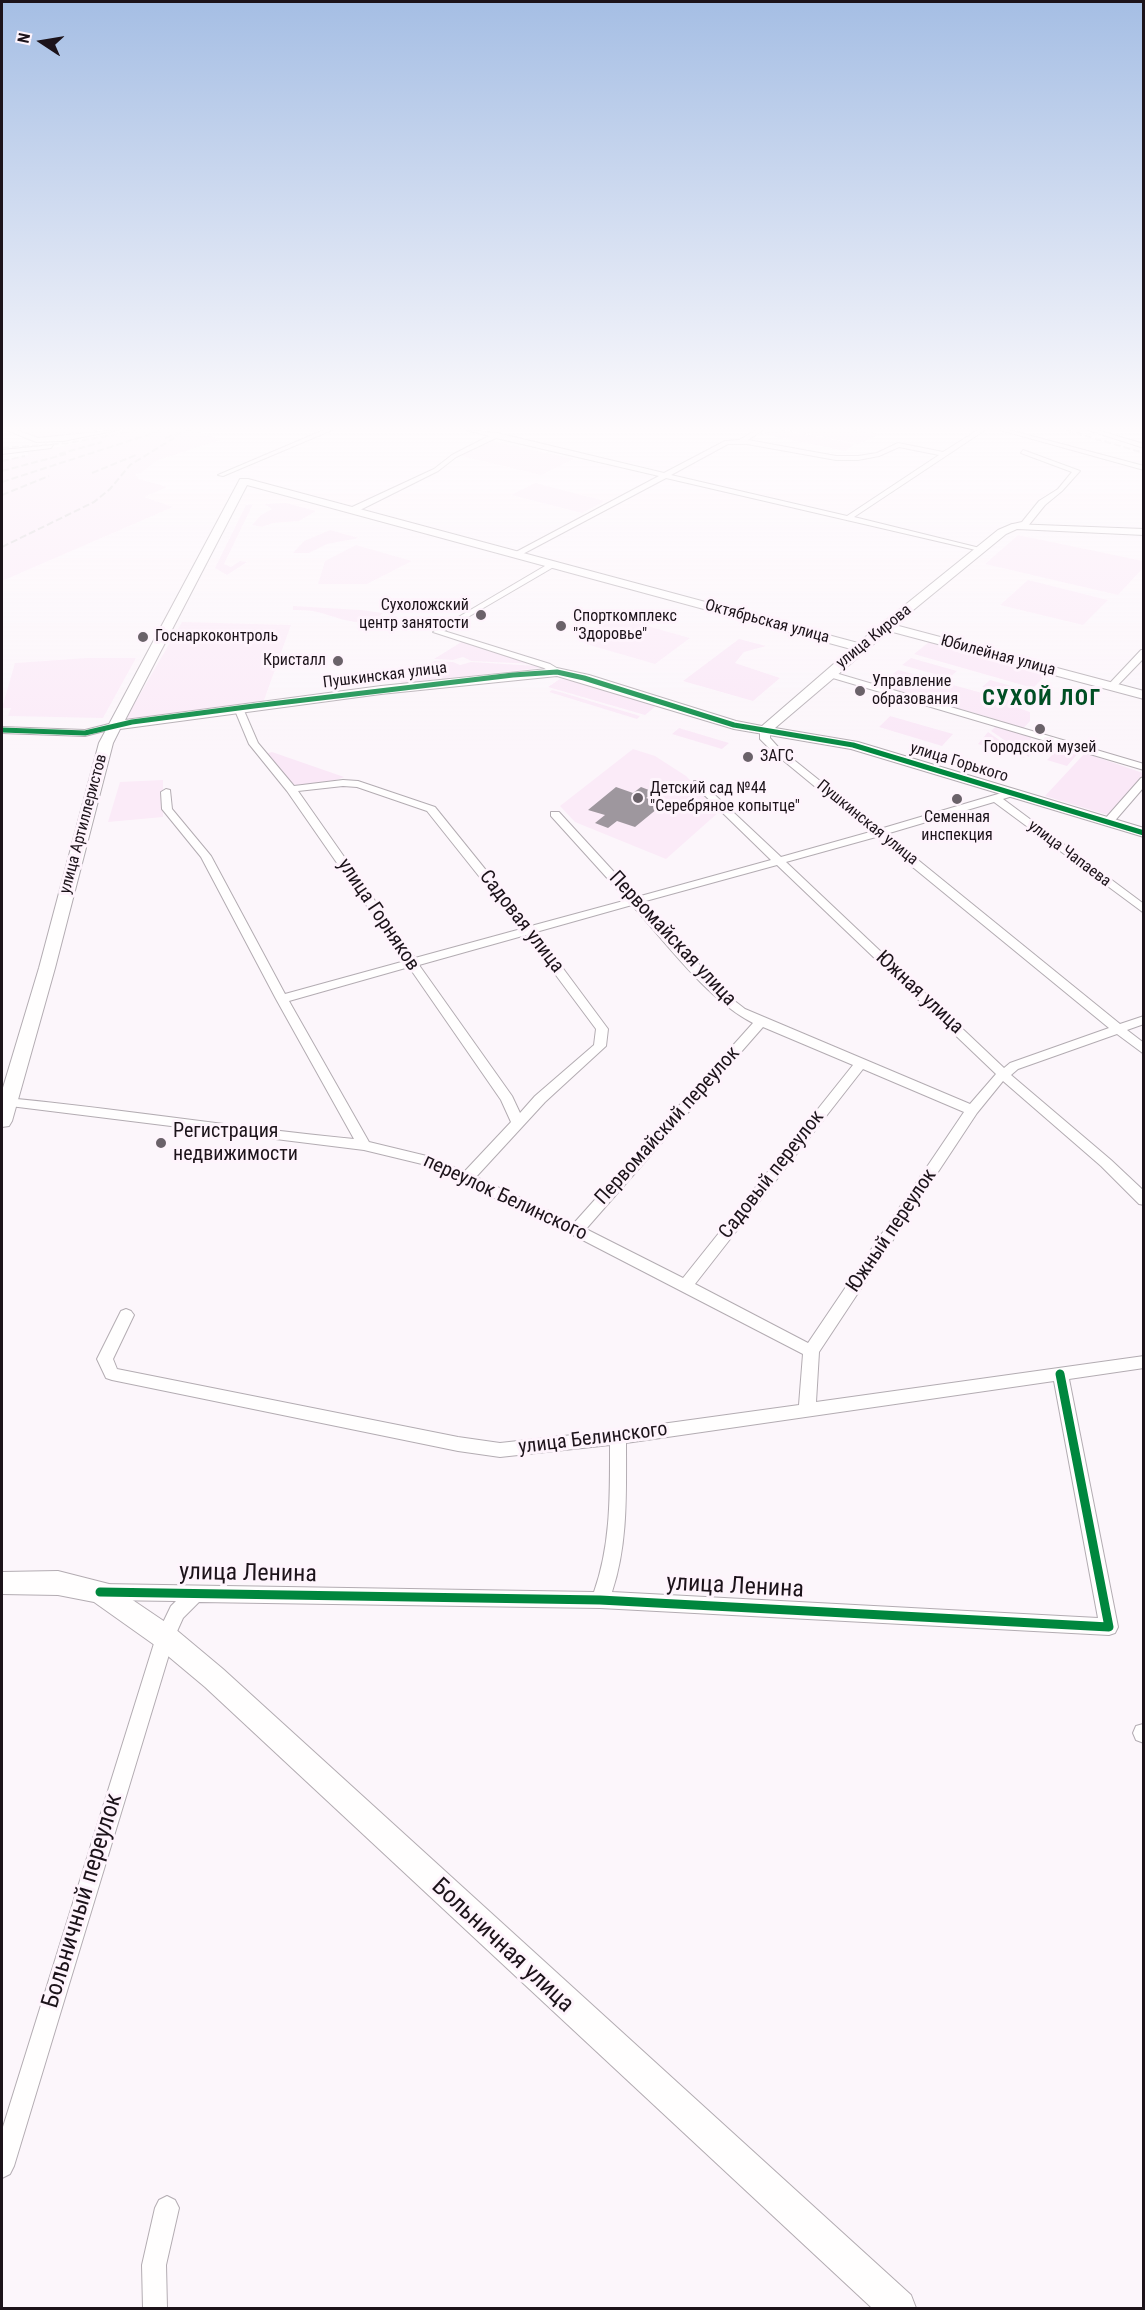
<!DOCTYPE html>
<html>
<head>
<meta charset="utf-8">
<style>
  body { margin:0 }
  #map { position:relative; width:1145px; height:2310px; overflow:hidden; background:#fcf6fb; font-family:"Roboto Condensed",sans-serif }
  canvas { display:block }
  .frame { position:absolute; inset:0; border:3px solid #1c131a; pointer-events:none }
  .north { position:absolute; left:12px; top:12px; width:60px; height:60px; -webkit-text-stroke:4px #fef4fc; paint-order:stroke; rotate:282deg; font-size:16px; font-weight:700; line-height:24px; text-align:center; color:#1c131a }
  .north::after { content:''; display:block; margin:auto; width:21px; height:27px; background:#1c131a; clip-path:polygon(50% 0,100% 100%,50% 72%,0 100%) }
</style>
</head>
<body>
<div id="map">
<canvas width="1145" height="2310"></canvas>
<div class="frame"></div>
<div class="north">N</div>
</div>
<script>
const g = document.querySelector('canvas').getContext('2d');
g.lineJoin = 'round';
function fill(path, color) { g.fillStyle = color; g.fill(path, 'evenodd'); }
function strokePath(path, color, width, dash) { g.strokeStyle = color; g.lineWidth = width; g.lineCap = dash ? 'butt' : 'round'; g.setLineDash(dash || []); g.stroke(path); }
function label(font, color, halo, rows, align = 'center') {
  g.font = font + ' "Roboto Condensed",sans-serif'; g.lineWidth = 6; g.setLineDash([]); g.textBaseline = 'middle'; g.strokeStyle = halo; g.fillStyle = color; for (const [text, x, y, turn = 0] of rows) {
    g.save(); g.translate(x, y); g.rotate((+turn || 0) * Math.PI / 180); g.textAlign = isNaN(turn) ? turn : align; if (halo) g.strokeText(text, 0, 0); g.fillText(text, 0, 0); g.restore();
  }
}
const built = new Path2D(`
  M124 430H203L198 432 220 440 158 460 141 473 135 474 139 479 167 487 144 497 173 507 2 581V461L29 455 27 452 83 443 82 439Z
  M492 441 574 459 541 475 461 456Z
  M535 483 605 501 582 513 511 495Z
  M1018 535 1143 561V568L1118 595 985 564Z
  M356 545 373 550 412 561 367 584H318L325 561Z
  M1028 580 1108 600 1083 625 1000 605Z
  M615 617 690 638 655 664 586 644 607 630 600 627Z
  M182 622 291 625 263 703 125 720Z
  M87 658H136L103 718 8 716 11 708H2L15 663Z
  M633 749 655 756 686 776 720 811 666 859 575 822 560 806Z
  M163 780V817L108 822 120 782Z`);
const green = new Path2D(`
  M18 430H101L37 438Z
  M770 430H782L855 444 845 451 764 434Z
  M787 430H854L879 434 859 444Z
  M286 503 316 511 299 521 273 523 262 527 252 525 261 515 272 509 264 504Z
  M253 504 224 564 231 567 240 561 247 562 227 575 215 568 246 505Z
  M330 530 359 538 327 544 309 553H293L304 541Z
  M293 606 361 610 383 613C365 633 334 615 313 611 307 610 299 610 293 610Z
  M739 639 766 646 744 652 735 663 780 678 753 701 683 681Z
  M463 641 535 664 471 661 463 657 453 660 434 659Z
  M929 642 1047 674 1033 688 914 654Z
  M911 658 957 671 949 678 902 665Z
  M434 661 453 662 460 665 471 662 538 666 539 668 403 683 398 681Z
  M898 670 1019 703 1015 707 1030 712V721L1022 730 1000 724 1002 721 878 685Z
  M560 679 578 682 656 706 645 715 548 687Z
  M990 680 1030 691 1023 699 982 687Z
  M552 690 560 692 640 716 637 719 549 692Z
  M890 716 953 734 942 746 879 727Z
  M996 726 1031 737 1029 757 991 731Z
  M679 728 729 743 722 749 672 734Z
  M988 732 1025 758 978 744Z
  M1061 746 1080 751 1067 766 1047 760Z
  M272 752 344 777C331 782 304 791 291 783 281 778 272 763 265 754Z
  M1085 753 1143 773V777L1111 816 1045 796Z`);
const building = new Path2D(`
  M616 787 633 793 641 787 654 792 646 798 663 804 635 827 617 821 608 828 595 823 605 815 588 810Z`);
const street = new Path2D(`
  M7 430H16L38 438 118 430 63 441 36 442Z
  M324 430H332L223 476 218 475Z
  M467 430 497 433 664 473 725 441 739 440 756 430H763L748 440 836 456H858L877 453 898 443 943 452 978 430H985L854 517 984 549 980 551 666 478 517 557 513 555 514 553 659 476 496 438 456 457 438 471 356 512H350V508L434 469 452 455 489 436ZM728 444H747L836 460H858L879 456 899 447 939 455 847 516 671 475Z
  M1000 430H1009L1144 466V470Z
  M1088 430H1097L1144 444V448Z
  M53 445 51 448 2 454V450Z
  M1023 450 1080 471 1062 491 1045 505 1028 526 1013 528V524L1022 522 1039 501 1058 489 1072 472 1021 453Z
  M550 563 557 565 444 631 550 664 560 670V674H554L544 668 433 632Z
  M1141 650H1144V658L1115 688H1109V684Z
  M826 672H832L1144 764V770L826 676Z
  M236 706H242L258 743 294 786 343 780 358 781 435 807 531 926 627 900 551 816V812H559L637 897 771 860 694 785V781H700L781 857 870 832 773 752 760 739V730L765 727 770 730V738L779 748 880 829 1008 791H1016V795L1003 799 1144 904V913L994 802 886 834 1120 1024 1144 1016V1024L1127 1030 1144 1043V1054L1117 1034 1018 1069 1011 1075 1111 1160 1144 1191V1205L1139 1204 1101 1166 1003 1081 977 1113 819 1352 816 1402 1144 1356V1368L1069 1379 1118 1627 1115 1633 1109 1635 600 1608 199 1602 183 1618 174 1638 14 2166 10 2174 2 2178V2130L156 1637 171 1606 176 1601 102 1600 96 1598 93 1592 96 1586 102 1584 594 1592C611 1544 610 1495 610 1445L500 1457 458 1451 112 1380 106 1378 97 1359 121 1311 126 1309 131 1311 134 1315 113 1359 117 1369 458 1437 500 1443 618 1430 799 1405 803 1354 571 1234 422 1164 364 1150 2 1105V1100L7 1098C123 1109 238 1128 354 1139L276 999 201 857 162 809 161 792 166 789 170 790 172 809 211 856 285 994 405 961 287 791 249 744 234 708ZM343 786 357 787 427 811 521 929 415 958 298 791ZM876 837 1109 1028 1010 1063 1004 1068 786 862ZM777 865 996 1074 970 1104 745 1009 727 995 642 902ZM632 905C666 943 708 1000 753 1023L574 1223 476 1177 545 1102 606 1046 608 1029 536 932ZM526 935 596 1029 594 1045 535 1096 520 1113 512 1096 419 965ZM409 967 501 1100 511 1122 464 1172 431 1157 369 1142 289 1001ZM763 1027 853 1065 683 1278 586 1229ZM863 1069 964 1112 808 1343 695 1284ZM1054 1381 1098 1618 612 1592C628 1544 626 1494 626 1443Z
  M113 723 116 724V728L85 736 2 733V727L85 730Z
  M1144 777V787L1112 824H1104V820L1141 778Z
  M1143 1724H1144V1743L1136 1740 1133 1733 1136 1726Z
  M167 2196 175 2200 179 2208 166 2265 167 2308H143L142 2265 155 2208 159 2200Z`);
const secondary = new Path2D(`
  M240 479H248L858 643 998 530 1012 524 1144 529V535L1017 529 1006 534 895 625 1144 691V699L889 631 775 728 858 742 1144 828V837L851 749 734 729 557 676 381 694 120 729 113 743 55 968 12 1121 9 1126 2 1127V1091L39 968 99 743ZM247 485 851 649 762 726 736 721 589 675 557 668 381 686 125 720Z
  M58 1571 109 1584 174 1628 223 1669 911 2295 916 2308H872L205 1687 156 1646 94 1602 58 1595 2 1594V1572Z`);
const rail = new Path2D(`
  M1066 430 1144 453
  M165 438 191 430
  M2 448 68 443 139 430
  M59 454 102 442
  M2 461 25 456
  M2 471 66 454
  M92 473 136 455
  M2 482 163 430
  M2 495 49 476
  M2 547 94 502 110 489 130 465 174 438`);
const cyclewayFar1 = new Path2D(`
  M2 730 85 733 132 722 254 706 513 675 557 672 584 678 734 725 853 745 1144 833`);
const cycleway = new Path2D(`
  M100 1592 600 1600 1109 1627 1060 1374`);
const markers = [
  [481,615,6,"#6a6269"],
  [561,626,6,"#6a6269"],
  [143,637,6,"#6a6269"],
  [338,661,6,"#6a6269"],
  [860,691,6,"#6a6269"],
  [1040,729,6,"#6a6269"],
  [748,757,6,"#6a6269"],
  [638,798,6,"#6a6269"],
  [957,799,6,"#6a6269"],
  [161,1143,6,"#6a6269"]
];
const farPoinames = [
  ["Сухоложский",469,606,"right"],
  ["центр занятости",469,624,"right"],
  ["Спорткомплекс",573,617],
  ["\"Здоровье\"",573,635],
  ["Госнаркоконтроль",155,637],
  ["Кристалл",326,661,"right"],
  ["Управление",872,682],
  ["образования",872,700],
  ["Городской музей",1040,748,"center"],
  ["ЗАГС",760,757],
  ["Детский сад №44",650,789],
  ["\"Серебряное копытце\"",650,807],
  ["Семенная",957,818,"center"],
  ["инспекция",957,836,"center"]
];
const farStreetnames = [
  ["Октябрьская улица",767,622,15],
  ["улица Кирова",874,637,-39],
  ["Юбилейная улица",998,656,15],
  ["Пушкинская улица",385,676,-7],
  ["улица Горького",959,763,17],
  ["Пушкинская улица",867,823,39],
  ["улица Артиллеристов",84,824,-75],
  ["улица Чапаева",1069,854,37]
];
const streetNames = [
  ["улица Горняков",378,915,56],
  ["Садовая улица",521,922,52],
  ["Первомайская улица",672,939,47],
  ["Южная улица",919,993,43],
  ["Первомайский переулок",668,1126,-48],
  ["Садовый переулок",772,1175,-52],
  ["переулок Белинского",505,1198,25],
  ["Южный переулок",892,1231,-56],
  ["улица Белинского",593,1439,-7]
];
const poiNames = [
  ["Регистрация",173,1132],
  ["недвижимости",173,1155]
];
const farDistrictnames = [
  ["СУХОЙ ЛОГ",1042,699]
];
const nearStreetnames = [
  ["улица Ленина",248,1574,1],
  ["улица Ленина",735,1587,3],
  ["Больничный переулок",83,1901,-73],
  ["Больничная улица",502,1946,43]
];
fill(built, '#fbebf8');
fill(green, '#fae8f7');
fill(building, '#9e979e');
strokePath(street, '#b3acb2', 2);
strokePath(secondary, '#b3acb2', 2);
fill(street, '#fffefe');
fill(secondary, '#fffefe');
strokePath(rail, '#d7d4d6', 2, [7, 3]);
strokePath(cyclewayFar1, '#00873e', 5);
strokePath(cycleway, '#00873e', 9);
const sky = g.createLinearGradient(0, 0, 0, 753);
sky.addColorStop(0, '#a5bee4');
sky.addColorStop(0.57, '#fefbfd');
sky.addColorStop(1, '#fefbfd00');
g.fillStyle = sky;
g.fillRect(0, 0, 1145, 753);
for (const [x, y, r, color] of markers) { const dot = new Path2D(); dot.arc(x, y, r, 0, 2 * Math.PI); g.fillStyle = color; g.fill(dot); strokePath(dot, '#fef4fc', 2); }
label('16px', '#1c131a', '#fef4fc', farPoinames, 'left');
label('16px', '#1c131a', '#fef4fc', farStreetnames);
label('20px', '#1c131a', '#fef4fc', streetNames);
label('20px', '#1c131a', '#fef4fc', poiNames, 'left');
g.letterSpacing = '1.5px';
label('bold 22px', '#004f24', '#fef4fc', farDistrictnames);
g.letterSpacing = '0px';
label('24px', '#1c131a', '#fef4fc', nearStreetnames);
</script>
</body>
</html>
